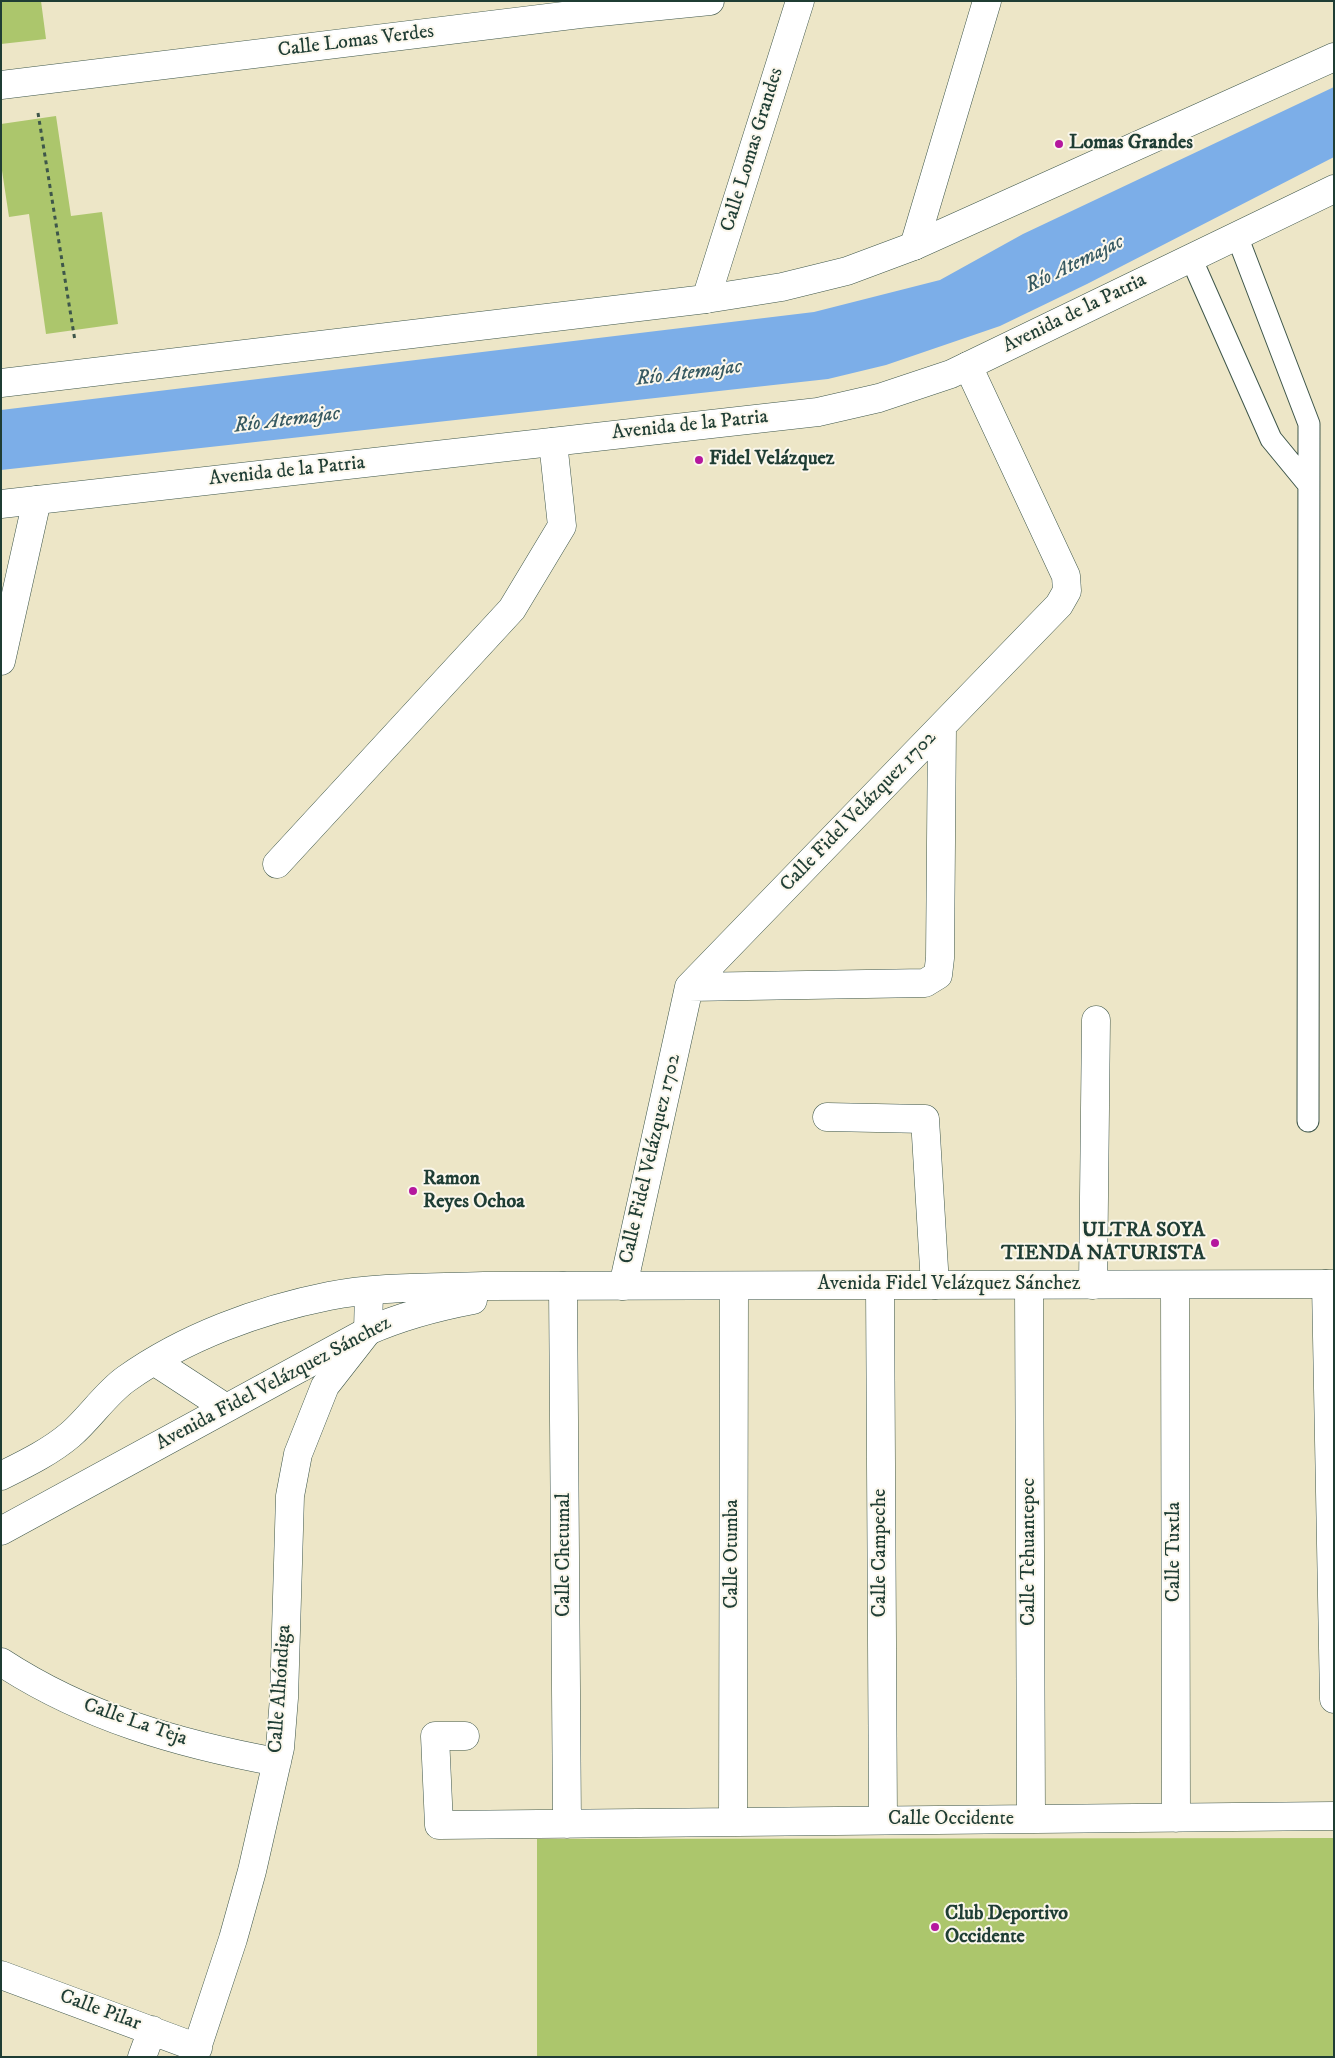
<!DOCTYPE html>
<html>
<head>
<meta charset="utf-8">
<style>
  body { margin:0 }
  #map { position:relative; width:1335px; height:2058px; overflow:hidden; background:#ede6c7; font-family:"IM FELL DW Pica",serif }
  canvas { display:block }
  .frame { position:absolute; inset:0; border:2px solid #1f3d34; pointer-events:none }
</style>
</head>
<body>
<div id="map">
<canvas width="1335" height="2058"></canvas>
<div class="frame"></div>
</div>
<script>
const g = document.querySelector('canvas').getContext('2d');
g.lineJoin = 'round';
function fill(path, color) { g.fillStyle = color; g.fill(path, 'evenodd'); }
function strokePath(path, color, width, dash) { g.strokeStyle = color; g.lineWidth = width; g.lineCap = dash ? 'butt' : 'round'; g.setLineDash(dash || []); g.stroke(path); }
function label(font, color, halo, rows, align = 'center') {
  g.font = font + ' "IM FELL DW Pica",serif'; g.lineWidth = 4; g.setLineDash([]); g.textBaseline = 'middle'; g.strokeStyle = halo; g.fillStyle = color; for (const [text, x, y, turn = 0] of rows) {
    g.save(); g.translate(x, y); g.rotate((+turn || 0) * Math.PI / 180); g.textAlign = isNaN(turn) ? turn : align; if (halo) g.strokeText(text, 0, 0); g.fillText(text, 0, 0); g.restore();
  }
}
const green = new Path2D(`
  M1 1H41L46 39 1 44Z
  M56 116 71 216 102 212 118 324 46 334 29 214 9 217 1 164V124Z
  M1334 1838V2057H537V1839Z`);
const water = new Path2D(`
  M1334 87V157L1087 284 1000 326 886 365 828 379 1 470V410L814 312 940 280 1023 234Z`);
const path = new Path2D(`
  M38 113 75 341`);
const lane = new Path2D(`
  M1237 236 1309 424 1308 1121
  M1191 258 1271 439 1308 484`);
const street = new Path2D(`
  M1 85 580 14 710 1
  M914 246 987 1
  M706 299 800 1
  M1 661 37 500
  M277 864 512 609 562 526 553 442
  M689 987 925 983 938 975 940 958 942 726
  M827 1117 925 1119 935 1285
  M1326 1284 1334 1699
  M1029 1285 1031 1819
  M1093 1285 1096 1020
  M1175 1285 1176 1818
  M563 1286 567 1824
  M623 1286 689 987 1059 605 1067 591 1066 576 968 366
  M880 1286 883 1820
  M1 1662C85 1717 179 1744 277 1762
  M465 1736H435L439 1825 1334 1816
  M733 1822 734 1286
  M1 1975 198 2048
  M142 2057 152 2030
  M194 2057 233 1939 252 1871 280 1748 284 1698 290 1496 298 1454 325 1386 368 1331 369 1291`);
const secondary = new Path2D(`
  M154 1361 226 1408
  M1 1476C25 1464 50 1452 70 1435 90 1418 105 1394 126 1379 185 1337 259 1310 329 1296 379 1286 433 1288 484 1286L1334 1284
  M1 1531 368 1331C402 1316 436 1307 473 1300`);
const primary = new Path2D(`
  M1 383 706 299 782 287 847 271 914 246 1334 57
  M1 504 818 412 879 398 951 374 1334 189`);
const markers = [
  [1059,144,5,"#b5179e"],
  [699,460,5,"#b5179e"],
  [413,1191,5,"#b5179e"],
  [1215,1243,5,"#b5179e"],
  [935,1927,5,"#b5179e"]
];
const streetNames = [
  ["Calle Lomas Verdes",356,42,-7],
  ["Calle Lomas Grandes",753,150,-73],
  ["Avenida de la Patria",1075,314,-26],
  ["Avenida de la Patria",690,426,-6],
  ["Avenida de la Patria",287,472,-6],
  ["Calle Fidel Velázquez 1702",859,812,-46],
  ["Calle Fidel Velázquez 1702",651,1159,-77],
  ["Avenida Fidel Velázquez Sánchez",949,1285],
  ["Avenida Fidel Velázquez Sánchez",274,1384,-28],
  ["Calle Tehuantepec",1030,1552,-90],
  ["Calle Tuxtla",1175,1552,-90],
  ["Calle Campeche",881,1553,-90],
  ["Calle Otumba",733,1554,-90],
  ["Calle Chetumal",565,1555,-90],
  ["Calle Alhóndiga",281,1689,-86],
  ["Calle La Teja",135,1723,19],
  ["Calle Occidente",951,1820],
  ["Calle Pilar",100,2011,20]
];
const poiNames = [
  ["Lomas Grandes",1069,144],
  ["Fidel Velázquez",709,460],
  ["Ramon",423,1180],
  ["Reyes Ochoa",423,1203],
  ["ULTRA SOYA",1205,1232,"right"],
  ["TIENDA NATURISTA",1205,1255,"right"],
  ["Club Deportivo",945,1915],
  ["Occidente",945,1938]
];
const waterNames = [
  ["Río Atemajac",1075,265,-26],
  ["Río Atemajac",689,374,-7],
  ["Río Atemajac",287,421,-7]
];
fill(green, '#acc66c');
fill(water, '#7caee8');
strokePath(lane, '#3e564a', 23);
strokePath(street, '#3e564a', 29);
strokePath(secondary, '#3e564a', 29);
strokePath(primary, '#3e564a', 29);
strokePath(path, '#3e564a', 3, [4, 4]);
strokePath(lane, '#fff', 21);
strokePath(street, '#fff', 28);
strokePath(secondary, '#fff', 28);
strokePath(primary, '#fff', 28);
for (const [x, y, r, color] of markers) { const dot = new Path2D(); dot.arc(x, y, r, 0, 2 * Math.PI); g.fillStyle = color; g.fill(dot); strokePath(dot, '#fbf7ec', 2); }
label('20px', '#1f3d34', '#fbf7ec', streetNames);
label('bold 20px', '#1f3d34', '#fbf7ec', poiNames, 'left');
label('italic 21px', '#365961', '#fbf7ec', waterNames);
</script>
</body>
</html>
